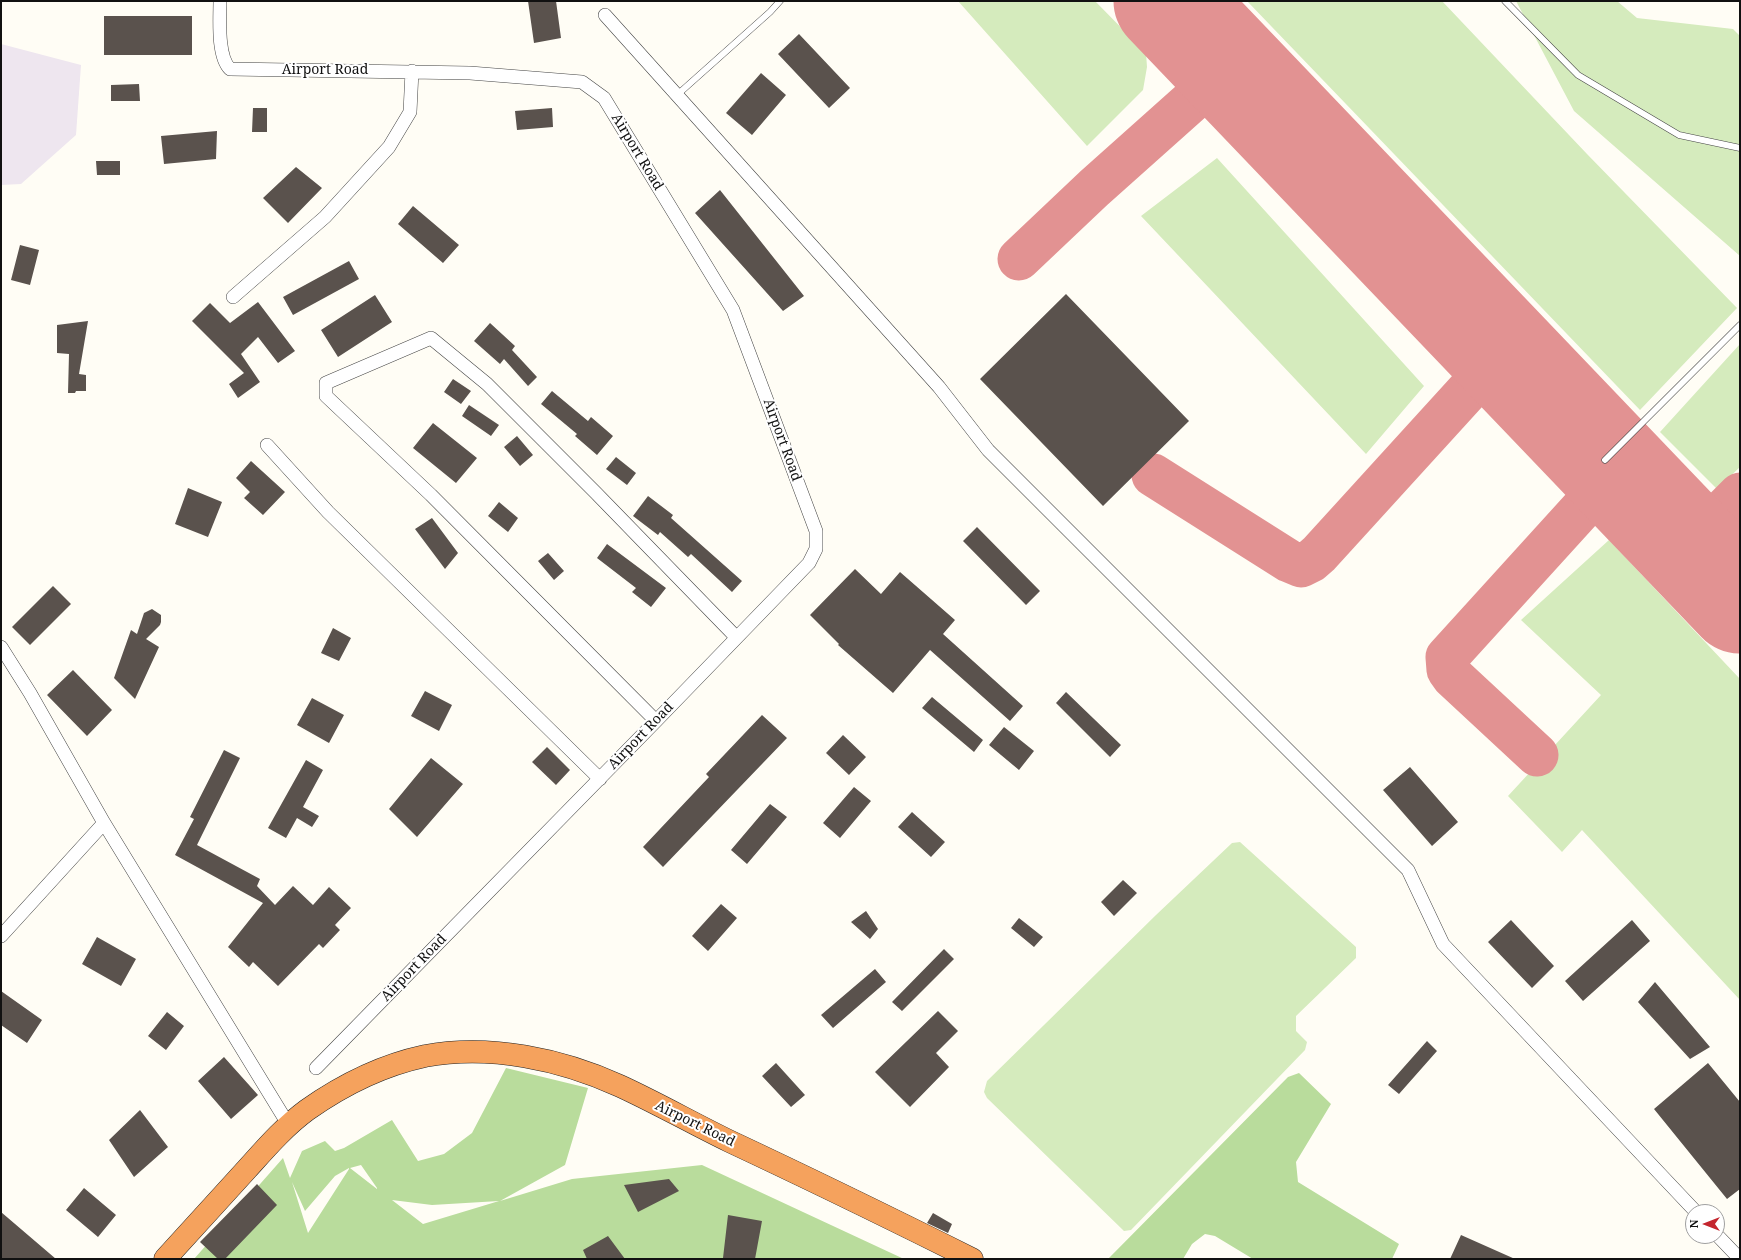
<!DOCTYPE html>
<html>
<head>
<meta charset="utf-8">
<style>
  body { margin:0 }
  #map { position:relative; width:1741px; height:1260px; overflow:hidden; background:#fffdf5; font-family:"Noto Serif",serif }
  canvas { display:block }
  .frame { position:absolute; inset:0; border:2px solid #111; pointer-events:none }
  .north { position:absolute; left:1685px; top:1204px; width:40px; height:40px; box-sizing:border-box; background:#fff; border:1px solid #a0a0a0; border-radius:50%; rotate:270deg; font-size:11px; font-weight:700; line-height:16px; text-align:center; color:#111 }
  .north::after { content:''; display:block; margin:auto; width:14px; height:18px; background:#c4262e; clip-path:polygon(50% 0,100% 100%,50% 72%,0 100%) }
</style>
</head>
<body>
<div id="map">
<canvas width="1741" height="1260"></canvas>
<div class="frame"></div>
<div class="north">N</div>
</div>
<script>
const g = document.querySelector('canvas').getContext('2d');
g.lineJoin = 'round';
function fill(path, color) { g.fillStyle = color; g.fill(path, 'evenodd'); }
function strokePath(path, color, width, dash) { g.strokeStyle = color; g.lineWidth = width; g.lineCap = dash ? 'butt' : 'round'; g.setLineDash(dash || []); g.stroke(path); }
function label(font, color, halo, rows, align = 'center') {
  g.font = font + ' "Noto Serif",serif'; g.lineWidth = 4; g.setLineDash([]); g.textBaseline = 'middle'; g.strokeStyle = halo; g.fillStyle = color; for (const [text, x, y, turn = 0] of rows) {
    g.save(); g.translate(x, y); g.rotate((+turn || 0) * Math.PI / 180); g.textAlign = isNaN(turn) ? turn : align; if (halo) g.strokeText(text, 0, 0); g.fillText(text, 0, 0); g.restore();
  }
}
const industrial = new Path2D(`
  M1 44 81 65 76 135 21 184 1 185Z`);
const green = new Path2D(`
  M958 1H1095L1146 53 1147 67 1143 90 1087 146Z
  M1247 1H1442L1587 154 1737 308 1640 410Z
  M1516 1H1617L1637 18 1733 29 1740 36V256L1574 111Z
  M1217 158 1424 386 1366 454 1141 216Z
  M1740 344V467L1717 489 1660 432Z
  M1609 540 1740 679V1000L1582 830 1562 852 1508 796 1601 695 1521 620Z
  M1240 842 1356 947V958L1296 1016V1031L1307 1042 1305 1050 1131 1230 1124 1231 987 1098 984 1092 987 1081 1156 915 1232 843Z`);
const forest = new Path2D(`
  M506 1068 588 1088 565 1165 500 1201 572 1179 702 1165 904 1259H194L283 1158 290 1178 302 1151 325 1141 335 1151 344 1148 392 1120 418 1161 444 1154 472 1133ZM361 1165 377 1188V1189L350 1168ZM349 1168V1169L308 1233 292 1182 305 1211 335 1176ZM392 1200 432 1205 499 1201 423 1224Z
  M1299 1073 1331 1104 1296 1162 1298 1182 1399 1244 1392 1259H1253L1215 1236 1205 1234 1192 1244 1183 1259H1108L1288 1077Z`);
const taxiway = new Path2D(`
  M1019 259 1094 188 1215 80 1223 76 1241 78
  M1153 475 1289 561 1301 566 1311 561 1319 554 1503 352
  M1688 546 1740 494
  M1537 755 1453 677 1448 670 1447 657 1616 471`);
const runway = new Path2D(`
  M1167 1 1740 600`);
const building = new Path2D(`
  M528 1H556L561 38 534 43Z
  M104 16H192V55H104Z
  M799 34 850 88 829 108 778 54Z
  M761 73 786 95 752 135 726 113Z
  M139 84 140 101H111V85Z
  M253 108H267V132H252Z
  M552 108 553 127 517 130 515 111Z
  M217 131 216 159 164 164 161 136Z
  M96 161H120V175H97Z
  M296 167 322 188 288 223 263 198Z
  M720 190 804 296 783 311 695 213Z
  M413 206 459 245 443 263 398 224Z
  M20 245 39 250 30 285 11 280Z
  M349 261 359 279 293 315 283 297Z
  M1066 294 1189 421 1103 506 980 379Z
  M375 295 392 322 338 357 321 330Z
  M258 302 295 351 278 363 258 337 241 354 260 382 238 398 229 384 244 373 192 321 210 303 230 323Z
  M88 321 79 374 86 375V391H76L75 393H68L69 354 57 353V325Z
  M490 323 515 346 512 350 537 377 528 386 504 359 500 364 474 341Z
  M453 379 471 391 461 404 444 392Z
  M552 391 588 421 591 417 613 436 597 455 575 436 577 434 541 404Z
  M469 405 499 425 491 436 462 416Z
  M433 423 477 458 456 483 413 448Z
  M517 436 533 455 520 466 504 447Z
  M616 457 636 473 627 485 606 469Z
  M251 461 285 492 263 515 244 498 250 492 236 478Z
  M188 488 222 502 208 537 175 524Z
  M648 496 673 515 671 518 742 581 732 592 691 554 688 557 660 532 658 535 633 516Z
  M499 502 518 518 508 532 488 516Z
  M432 518 458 553 445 569 415 529Z
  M977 527 1040 591 1026 605 963 541Z
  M607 544 666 588 651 607 632 592 636 588 597 558Z
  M548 553 564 571 554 580 538 561Z
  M855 569 881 594 900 572 955 620 943 634 1023 706 1010 721 930 650 893 693 838 645 839 644 810 615Z
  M53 586 71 604 30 645 12 627Z
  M152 609 161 615V622L160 625 146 639 159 647 135 699 114 678 131 630 137 634 144 613Z
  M333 628 351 638 339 661 321 653Z
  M73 670 112 710 87 736 47 695Z
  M425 691 452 705 439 731 411 716Z
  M1066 692 1121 745 1110 757 1056 703Z
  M932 697 983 740 974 752 922 708Z
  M312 698 344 715 329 743 297 725Z
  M762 715 787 738 663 867 643 847 709 777 706 774Z
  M1004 727 1034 751 1019 770 989 745Z
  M843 735 866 757 849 775 826 753Z
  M547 747 570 770 556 785 532 762Z
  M224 750 240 758 197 845 260 879 257 886 275 905 293 886 313 905 329 887 351 908 335 925 340 930 323 948 319 944 278 986 253 962 249 967 228 947 263 903 175 855 194 819 190 817Z
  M431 758 463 784 417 837 389 809Z
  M306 760 323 770 303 807 319 816 312 827 297 818 286 838 268 828Z
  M1410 767 1458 822 1432 846 1383 790Z
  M854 787 871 801 840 838 823 823Z
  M770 804 787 817 747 864 731 850Z
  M912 812 945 842 931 857 898 827Z
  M1123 880 1137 893 1114 916 1101 902Z
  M721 904 737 918 708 951 692 936Z
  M866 911 878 929 870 939 851 922Z
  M1019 918 1043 937 1034 947 1011 928Z
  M1511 920 1554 966 1532 988 1488 942Z
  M1632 920 1650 941 1583 1001 1565 981Z
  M97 937 136 959 121 986 82 964Z
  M944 949 954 959 902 1011 892 1002Z
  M875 969 886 982 833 1028 821 1015Z
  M1655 982 1710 1047 1690 1059 1638 1002Z
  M1 991 42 1020 27 1043 1 1025Z
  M938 1011 958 1031 936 1053 949 1067 910 1107 875 1072Z
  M167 1012 184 1026 166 1050 148 1036Z
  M1427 1041 1437 1051 1399 1094 1388 1085Z
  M224 1057 258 1095 231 1119 198 1081Z
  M776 1063 805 1095 791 1107 762 1076Z
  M1708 1063 1740 1102V1189L1727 1199 1654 1109Z
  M140 1110 168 1147 134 1177 109 1140Z
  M669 1179 679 1191 638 1212 624 1185Z
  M257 1184 277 1205 225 1259H218L200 1242Z
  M84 1188 116 1215 98 1237 66 1210Z
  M1 1212 56 1259H1Z
  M933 1213 952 1224 948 1233 927 1223Z
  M728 1215 762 1221 755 1259 723 1258Z
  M1461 1235 1515 1259H1450Z
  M608 1236 625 1259H587L583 1250Z`);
const lane = new Path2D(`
  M1505 1 1578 75 1679 135 1740 148
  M677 95 770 12 780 1
  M1605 460 1740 325`);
const street = new Path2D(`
  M220 1C220 19 217 56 230 69L470 73 582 82 604 98 733 310 816 531V549L809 563 656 721 316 1068
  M605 15 939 387 988 450 1408 870 1443 944 1696 1212
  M233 297 325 217 389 147 410 112 412 71
  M267 445 328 512 600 779
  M1 647 30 693 104 823 288 1124
  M656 721 431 495 326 396V383L431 338 487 384 596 493 736 637
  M1 936 104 823
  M1717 1235 1740 1259`);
const highway = new Path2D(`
  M165 1259C192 1229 220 1199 247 1169 266 1148 284 1127 307 1110 341 1086 383 1065 425 1056 490 1044 561 1059 620 1086 657 1103 692 1123 729 1141 810 1179 892 1219 972 1259`);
const streetNames = [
  ["Airport Road",325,70],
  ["Airport Road",637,152,59],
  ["Airport Road",782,440,70],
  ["Airport Road",641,736,-46],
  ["Airport Road",414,968,-46],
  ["Airport Road",695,1124,26]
];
fill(industrial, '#eee6ef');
fill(green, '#d5ebbd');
fill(forest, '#b9dc9c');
strokePath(taxiway, '#e29292', 43);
strokePath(runway, '#e29292', 107);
fill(building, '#5a524d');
strokePath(lane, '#444', 7);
strokePath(street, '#444', 14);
strokePath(highway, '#222', 23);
strokePath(lane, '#fff', 6);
strokePath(street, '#fff', 13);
strokePath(highway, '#f5a25d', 22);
label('14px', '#111', '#fff', streetNames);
</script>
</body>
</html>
